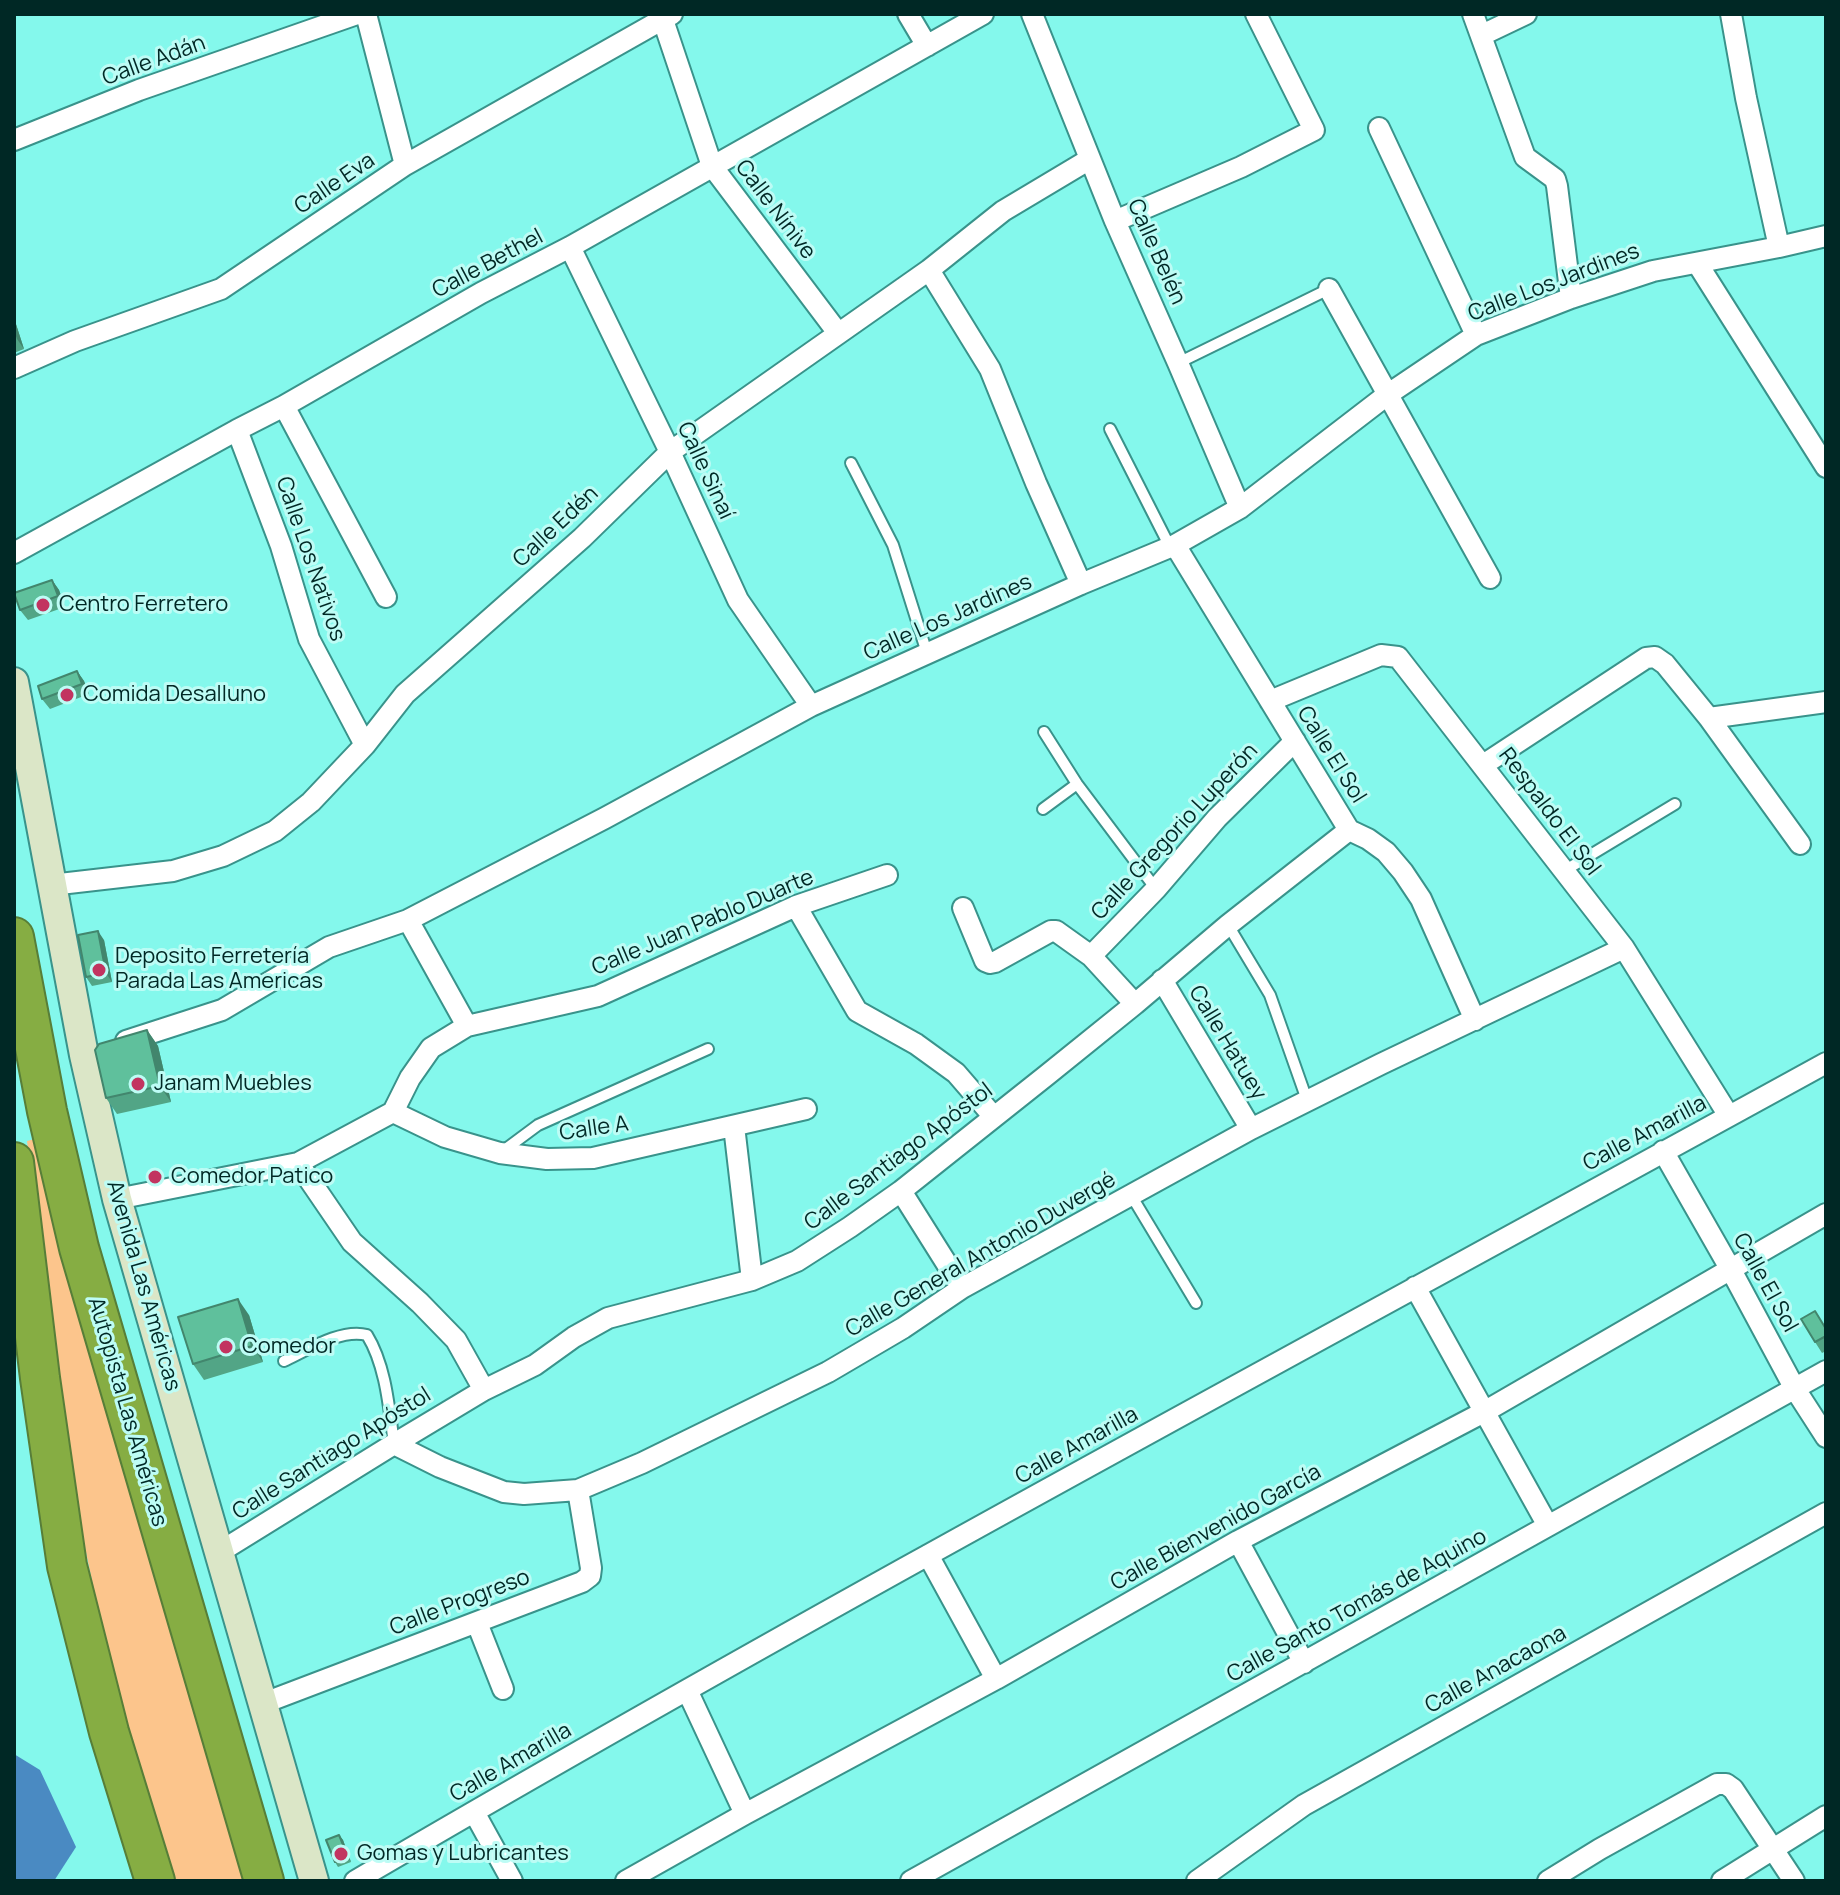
<!DOCTYPE html>
<html>
<head>
<meta charset="utf-8">
<style>
  body { margin:0 }
  #map { position:relative; width:1840px; height:1895px; overflow:hidden; background:#84f8ec; font-family:Manrope,sans-serif }
  canvas { display:block }
  .frame { position:absolute; inset:0; border:16px solid #002825; pointer-events:none }
</style>
</head>
<body>
<div id="map">
<canvas width="1840" height="1895"></canvas>
<div class="frame"></div>
</div>
<script>
const g = document.querySelector('canvas').getContext('2d');
g.lineJoin = 'round';
function fill(path, color) { g.fillStyle = color; g.fill(path, 'evenodd'); }
function strokePath(path, color, width, dash) { g.strokeStyle = color; g.lineWidth = width; g.lineCap = dash ? 'butt' : 'round'; g.setLineDash(dash || []); g.stroke(path); }
function label(font, color, halo, rows, align = 'center') {
  g.font = font + ' Manrope,sans-serif'; g.lineWidth = 6; g.setLineDash([]); g.textBaseline = 'middle'; g.strokeStyle = halo; g.fillStyle = color; for (const [text, x, y, turn = 0] of rows) {
    g.save(); g.translate(x, y); g.rotate((+turn || 0) * Math.PI / 180); g.textAlign = isNaN(turn) ? turn : align; if (halo) g.strokeText(text, 0, 0); g.fillText(text, 0, 0); g.restore();
  }
}
const green = new Path2D(`
  M38 1138 251 1881H171L129 1756 64 1448 27 1141Z`);
const water = new Path2D(`
  M14 1754 40 1770 76 1847 54 1881H14Z`);
const service = new Path2D(`
  M1178 363 1331 288
  M1110 429 1170 547
  M851 463 893 545 927 653
  M1044 732 1077 784 1156 889
  M1043 809 1077 784
  M1564 871 1675 804
  M1228 925 1270 995 1307 1100
  M503 1151 538 1125 708 1049
  M1131 1195 1196 1303
  M284 1361C307 1350 342 1328 367 1335 386 1366 389 1408 394 1444`);
const minor = new Path2D(`
  M366 14 405 165
  M661 14 712 166 838 333
  M908 14 927 46
  M1032 14 1115 221 1178 363 1240 508
  M1473 14 1525 157 1555 179 1557 186 1571 298
  M1731 14 1746 98 1779 247
  M1482 35 1526 14
  M1379 128 1476 335
  M14 140 139 90 357 14
  M1115 221 1241 167 1314 130 1256 14
  M570 247 670 452 738 600 811 706
  M1697 263 1826 467
  M929 270 990 369 1036 483 1081 584
  M1329 289 1490 578
  M14 368 75 341 221 289 405 165 672 14
  M284 406 386 597
  M237 430 281 546 309 639 365 745
  M1175 545 1349 830 1368 839 1386 852 1403 872 1421 899 1475 1020
  M14 553 237 430 284 406 481 293 570 247 983 14
  M1270 701 1381 655 1398 657 1624 948 1729 1116
  M1709 718 1826 702
  M1483 765 1646 658 1655 657 1665 664 1709 718 1800 844
  M51 885 173 871 223 856 275 831 311 802 365 745 405 694 582 538 670 452 929 270 1003 211 1090 159
  M796 906 857 1011 916 1044 956 1073 994 1117
  M963 908 985 961 990 963 995 962 1051 931H1056L1091 956 1135 1004
  M408 920 467 1026
  M1091 956 1156 889 1217 818 1295 741
  M1162 980 1251 1129
  M126 1041 222 1010 329 947 408 920 605 818 811 706 1081 584 1175 545 1240 508 1387 395 1476 335 1571 298 1653 271 1779 247 1826 236
  M393 1112 445 1137 500 1153 547 1159 593 1158 806 1109
  M734 1126 752 1280
  M1663 1151 1731 1270 1795 1389 1826 1437
  M298 1163 352 1242 420 1303 456 1340 484 1390
  M901 1191 962 1288
  M117 1199 298 1163 393 1112 410 1078 431 1048 467 1026 598 996 796 906 887 875
  M1415 1287 1548 1526
  M394 1444 440 1467 504 1492 524 1494 578 1490 642 1463 828 1372 903 1328 962 1288 1251 1129 1381 1064 1624 948
  M1238 1541 1304 1663
  M218 1553 394 1444 484 1390 535 1365 574 1337 608 1318 752 1280 797 1261 850 1227 901 1191 1047 1075 1135 1004 1228 925 1349 830
  M928 1555 996 1679
  M477 1623 503 1689
  M687 1690 745 1814
  M264 1703 582 1582 590 1576 591 1568 578 1490
  M474 1812 512 1881
  M355 1881C839 1597 1335 1333 1826 1063
  M626 1881 745 1814 996 1679 1238 1541 1484 1412 1826 1214
  M911 1881 1826 1371
  M1197 1881 1304 1805 1826 1513
  M1548 1881 1600 1849 1717 1784H1726L1733 1789 1794 1881
  M1722 1881 1826 1816`);
const secondary = new Path2D(`
  M14 682 84 1055 117 1199 314 1881`);
const motorway = new Path2D(`
  M14 937 47 1111 79 1248 264 1881
  M14 1162 40 1378 67 1566 109 1732 155 1881`);
const wall = new Path2D(`
  M14 318 24 349 14 353Z
  M52 580 59 590 65 607 28 620 20 610Z
  M77 671 84 681 89 694 50 709 42 699Z
  M104 940 112 982 92 986 86 977Z
  M147 1030 158 1046 171 1102 117 1114 106 1098Z
  M1815 1311 1826 1328V1351L1822 1353 1815 1342Z
  M249 1315 263 1362 204 1380 193 1364Z
  M339 1835 343 1840 351 1862 338 1867 335 1862Z`);
const shadedWall = new Path2D(`
  M14 318 24 349 17 339 14 330Z
  M52 580 59 590 65 607 58 596Z
  M77 671 84 681 89 694 82 684Z
  M98 931 104 940 112 982 106 973Z
  M147 1030 158 1046 171 1102 160 1086Z
  M238 1299 249 1315 263 1362 252 1346Z
  M339 1835 343 1840 351 1862 348 1857Z`);
const building = new Path2D(`
  M52 580 58 596 20 610 14 593Z
  M77 671 82 684 42 699 38 686Z
  M98 931 106 973 86 977 78 935Z
  M147 1030 160 1086 106 1098 95 1050 99 1044Z
  M238 1299 252 1346 193 1364 178 1317Z
  M1815 1311 1826 1329V1336L1815 1342 1801 1319Z
  M339 1835 348 1857 335 1862 326 1840Z`);
const markers = [
  [43,605,8,"#c23460"],
  [67,695,8,"#c23460"],
  [99,970,8,"#c23460"],
  [138,1084,8,"#c23460"],
  [155,1177,8,"#c23460"],
  [226,1347,8,"#c23460"],
  [341,1854,8,"#c23460"]
];
const streetNames = [
  ["Calle Adán",154,61,-20],
  ["Calle Eva",335,184,-34],
  ["Calle Nínive",775,210,53],
  ["Calle Belén",1156,252,66],
  ["Calle Bethel",488,264,-28],
  ["Calle Los Jardines",1554,283,-21],
  ["Calle Sinaí",705,471,65],
  ["Calle Edén",556,527,-43],
  ["Calle Los Nativos",310,559,71],
  ["Calle Los Jardines",948,618,-24],
  ["Calle El Sol",1331,755,58],
  ["Respaldo El Sol",1549,812,53],
  ["Calle Gregorio Luperón",1175,832,-47],
  ["Calle Juan Pablo Duarte",703,923,-23],
  ["Calle Hatuey",1227,1043,59],
  ["Calle A",594,1129,-8],
  ["Calle Amarilla",1645,1134,-28],
  ["Calle Santiago Apóstol",899,1157,-37],
  ["Calle General Antonio Duvergé",981,1255,-30],
  ["Calle El Sol",1765,1283,61],
  ["Avenida Las Américas",143,1286,74],
  ["Autopista Las Américas",127,1412,74],
  ["Calle Amarilla",1077,1446,-29],
  ["Calle Santiago Apóstol",332,1454,-32],
  ["Calle Bienvenido García",1216,1528,-29],
  ["Calle Progreso",460,1603,-21],
  ["Calle Santo Tomás de Aquino",1357,1606,-29],
  ["Calle Anacaona",1496,1670,-29],
  ["Calle Amarilla",511,1763,-30]
];
const poiNames = [
  ["Centro Ferretero",59,605],
  ["Comida Desalluno",83,695],
  ["Deposito Ferretería",115,957],
  ["Parada Las Americas",115,982],
  ["Janam Muebles",154,1084],
  ["Comedor Patico",171,1177],
  ["Comedor",242,1347],
  ["Gomas y Lubricantes",357,1854]
];
fill(green, '#fcc58c');
fill(water, '#4a8ac2');
strokePath(service, '#39938b', 14);
strokePath(minor, '#39938b', 24);
strokePath(secondary, '#39938b', 32);
strokePath(motorway, '#577e38', 42);
strokePath(service, '#fff', 10);
strokePath(minor, '#fff', 20);
strokePath(secondary, '#dbe6c7', 28);
strokePath(motorway, '#86ad43', 38);
fill(wall, '#52a586');
fill(shadedWall, '#42866d');
fill(building, '#5fc09c');
strokePath(building, '#42866d', 2);
for (const [x, y, r, color] of markers) { const dot = new Path2D(); dot.arc(x, y, r, 0, 2 * Math.PI); g.fillStyle = color; g.fill(dot); strokePath(dot, '#bdfcf5', 3); }
label('22px', '#002825', '#bdfcf5', streetNames);
label('22px', '#002825', '#bdfcf5', poiNames, 'left');
</script>
</body>
</html>
